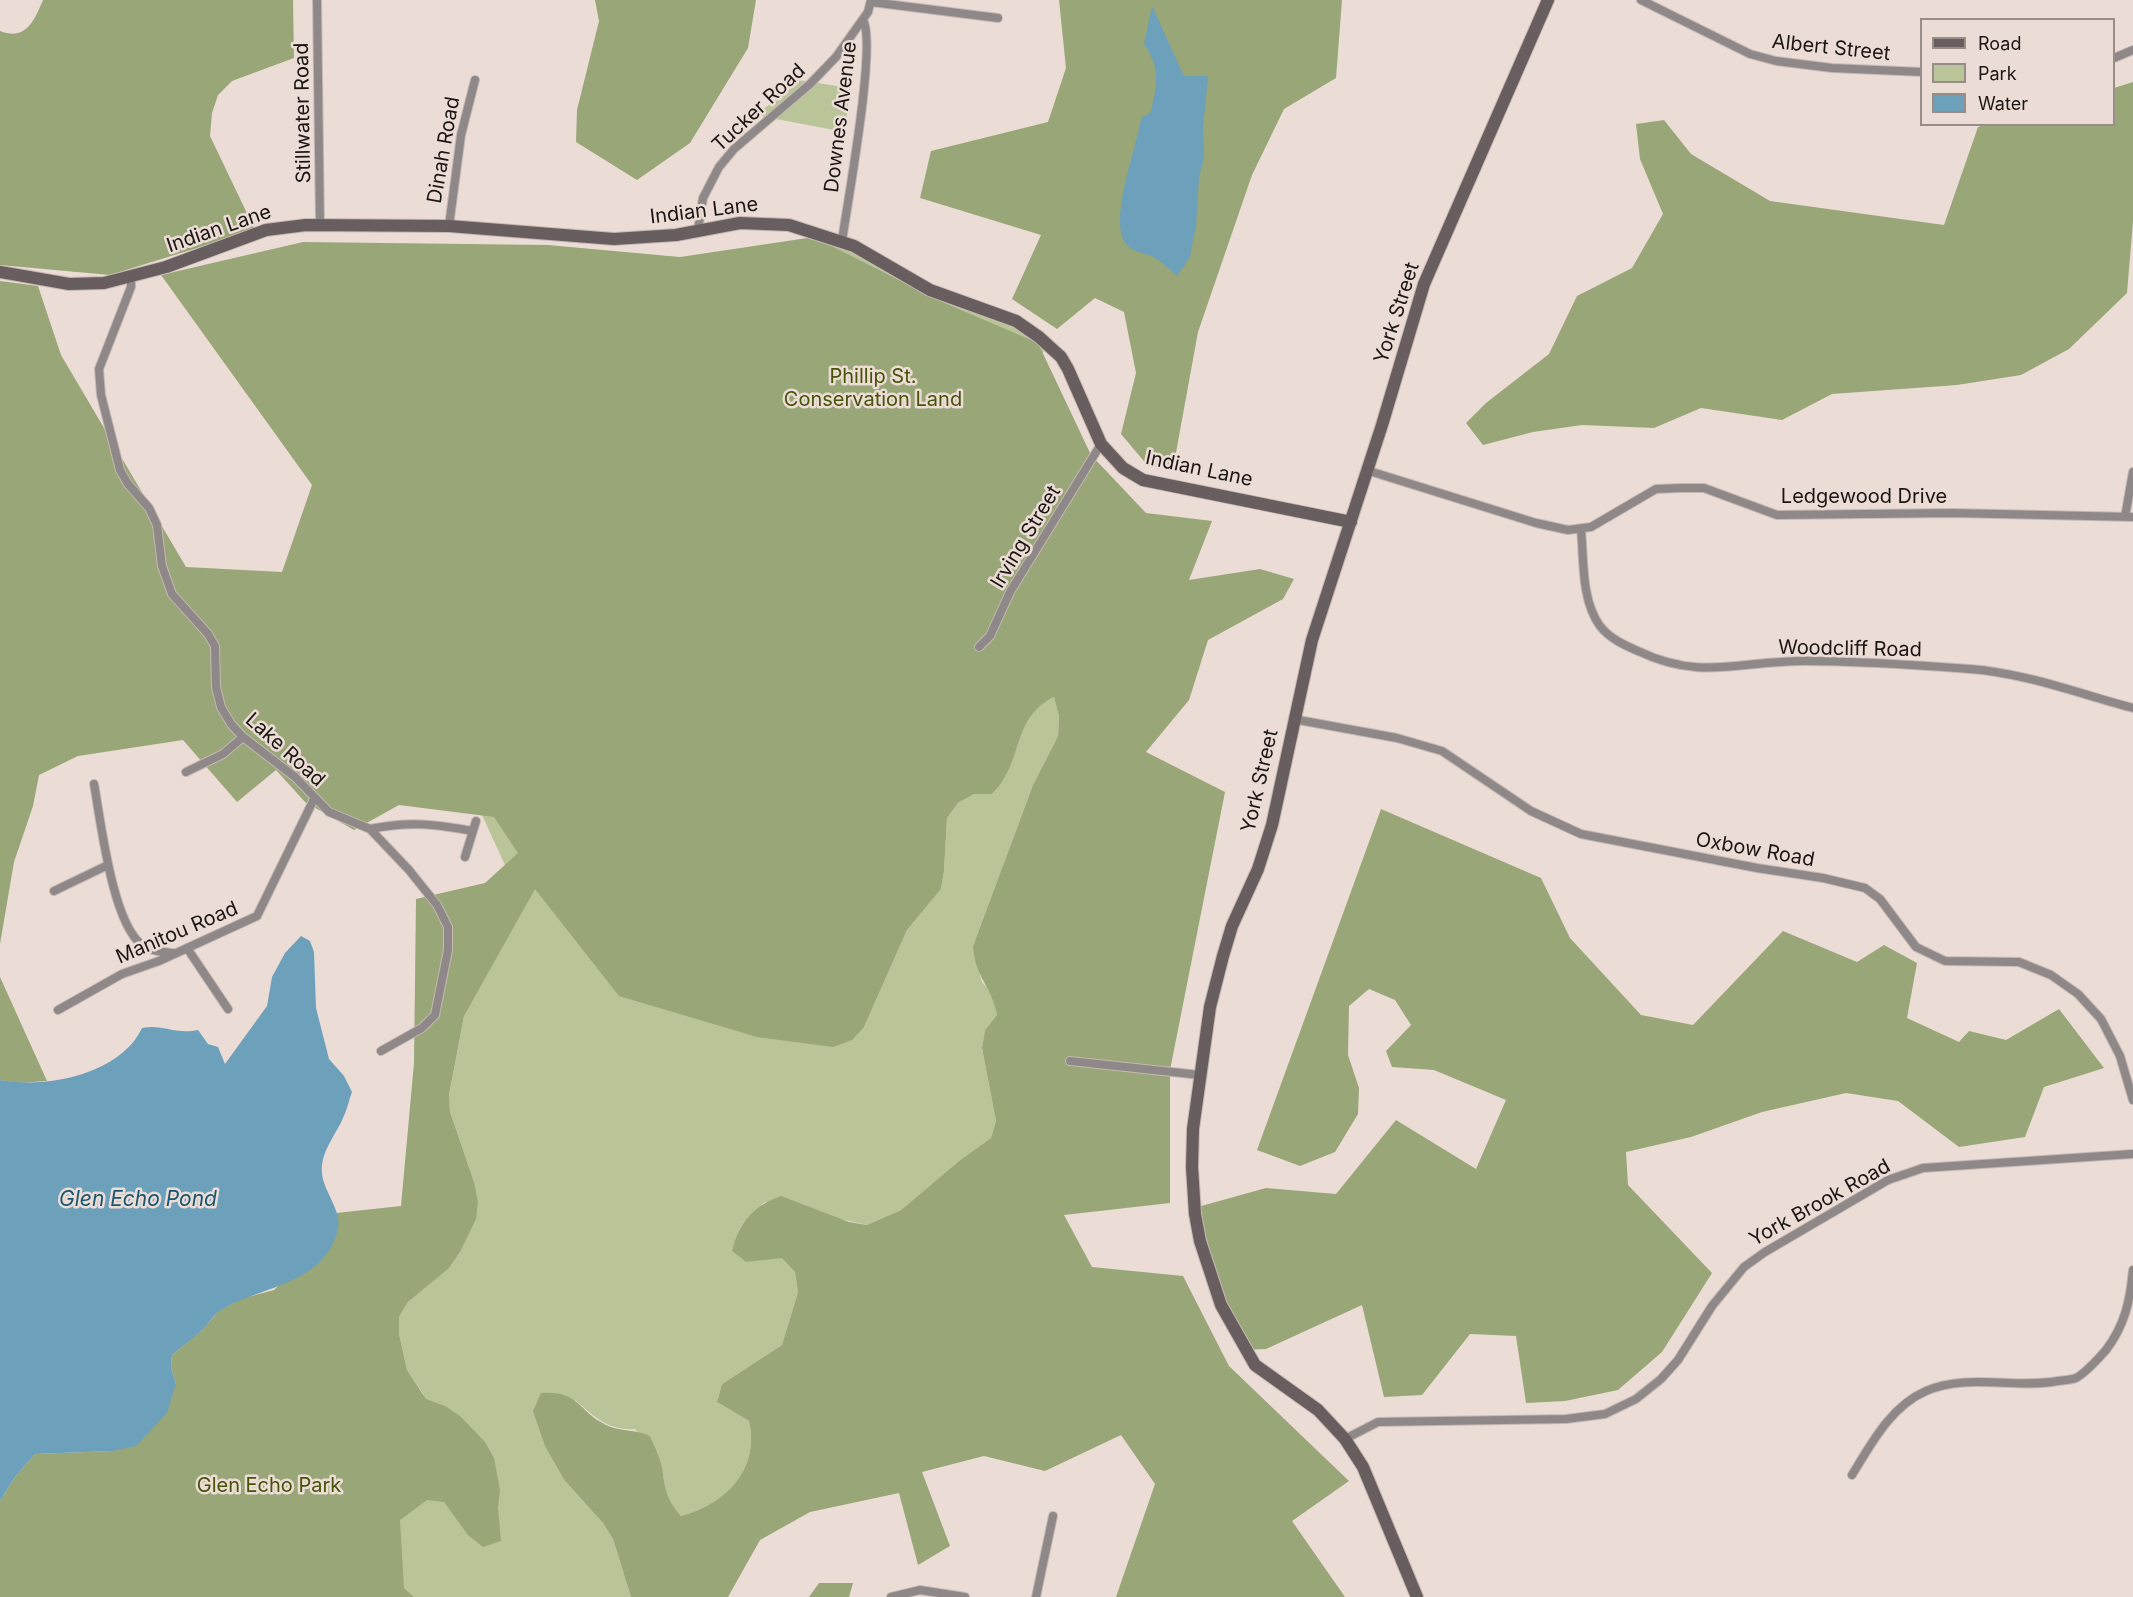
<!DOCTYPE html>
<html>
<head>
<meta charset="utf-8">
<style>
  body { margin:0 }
  #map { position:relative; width:2133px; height:1597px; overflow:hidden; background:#ecdcd6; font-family:Inter,sans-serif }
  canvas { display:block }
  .legend { position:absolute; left:1920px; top:18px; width:195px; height:108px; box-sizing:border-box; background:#ecdcd6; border:2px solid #988d88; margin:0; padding:8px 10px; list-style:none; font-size:18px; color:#1b1613 }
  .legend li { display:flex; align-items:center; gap:12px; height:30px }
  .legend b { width:30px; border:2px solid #988d88 }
</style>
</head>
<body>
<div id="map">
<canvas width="2133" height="1597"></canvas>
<ul class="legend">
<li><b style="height:8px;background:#685e5f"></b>Road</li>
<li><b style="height:16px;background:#b9c599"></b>Park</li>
<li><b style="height:16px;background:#6da0ba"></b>Water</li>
</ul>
</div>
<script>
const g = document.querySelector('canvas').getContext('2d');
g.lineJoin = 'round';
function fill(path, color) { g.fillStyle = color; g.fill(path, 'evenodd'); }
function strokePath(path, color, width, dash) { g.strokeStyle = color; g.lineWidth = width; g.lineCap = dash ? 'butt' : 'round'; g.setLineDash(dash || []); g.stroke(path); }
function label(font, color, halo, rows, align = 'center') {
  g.font = font + ' Inter,sans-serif'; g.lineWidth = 5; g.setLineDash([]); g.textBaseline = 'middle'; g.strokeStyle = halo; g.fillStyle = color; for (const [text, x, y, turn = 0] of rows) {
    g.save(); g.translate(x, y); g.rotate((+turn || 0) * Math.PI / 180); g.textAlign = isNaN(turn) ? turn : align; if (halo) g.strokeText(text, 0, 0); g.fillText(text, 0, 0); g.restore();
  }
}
const green = new Path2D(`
  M798 80 850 88 845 132 755 115 788 91Z
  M814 229 832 232 898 271 993 308 1046 348 910 540 864 1027 907 930 941 889 944 871 947 818 958 803 974 794H992C1025 761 1010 719 1054 697L1059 716 1058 736 1033 785 973 946 982 982 994 996 997 1015 985 1030 982 1048 996 1121 991 1138 959 1161 901 1210 867 1225 765 1202C745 1218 738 1225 733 1251L746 1262 782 1257 795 1272 798 1292 782 1345 722 1384 717 1402 749 1421C760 1469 726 1504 681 1516 663 1495 667 1493 662 1469 659 1456 643 1440 635 1429 608 1431 595 1417 575 1400L565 1481 603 1523 613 1539 631 1597H0L424 1395 407 1370 399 1334V1317L408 1302 449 1267 460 1252 474 1182 450 1112 449 1096 464 1016 511 878 481 813 741 400Z`);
const forest = new Path2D(`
  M43 0H293L294 58 232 81 218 95 212 113 210 136 255 230 110 275 0 265V31C26 41 34 21 43 0Z
  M595 0H756L748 48 690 143 637 180 576 142 577 110 599 21Z
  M1059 0H1342L1336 78 1284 109 1252 175 1198 332 1173 469 1148 466 1121 434 1136 373 1124 312 1095 298 1057 329 1012 299 1041 235 920 198 931 151 1048 122 1066 68Z
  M2133 82V221L2127 293 2069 349 2021 375 1957 385 1832 394 1782 420 1701 408 1654 428 1582 425 1533 432 1483 445 1466 423 1486 403 1549 354 1577 296 1632 268 1663 214 1640 159 1636 124 1664 120 1691 154 1770 201 1944 225 1978 127 1988 124H2114V88Z
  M814 237 940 301 1038 343 1091 455 1146 513 1212 521 1189 580 1260 569 1294 579 1283 599 1208 640 1189 700 1146 752 1225 792 1170 1070V1203L1064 1215 1092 1267 1183 1276 1229 1366 1349 1481 1292 1521 1345 1597H1116L1155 1484 1121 1435 1045 1471 984 1456 922 1472 950 1546 918 1565 899 1493 810 1512 760 1540 728 1597H631L613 1539 603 1523 565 1481 545 1446 533 1411 541 1393C581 1391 577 1411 606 1425 621 1432 635 1429 650 1436 654 1446 660 1457 662 1468 666 1491 665 1497 681 1516 726 1504 760 1469 749 1421L717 1402 722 1384 782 1345 798 1292 795 1272 782 1258 746 1262 732 1251C739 1222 753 1206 781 1196L849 1222 867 1225 901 1210 959 1161 991 1138 996 1121 982 1048 985 1030 997 1015C992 986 975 978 973 946L1033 785 1058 736 1059 716 1054 697C1010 719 1025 762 992 794H974L958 803 947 818 944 871 941 889 907 930 864 1027 852 1040 833 1047 757 1037 619 996 535 889 464 1016 449 1095 450 1112 474 1182 478 1202 476 1219 460 1252 449 1268 408 1302 399 1317V1334L407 1370 426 1399 445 1406 460 1416 485 1442 494 1458 500 1490 498 1507 501 1541 483 1547 468 1535 444 1502 427 1500 400 1520 404 1588 414 1597H0V1501L15 1477 35 1454 112 1451 176 1384 171 1368 172 1355 202 1330 220 1310 244 1298 274 1290 338 1227 336 1213 401 1206 414 1063 416 899 485 883 518 853 494 817 399 805 354 830 305 802 276 770 237 802 183 740 78 756 39 775 33 806 14 862 0 944V281L38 286 61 355 186 567 282 572 312 485 161 275 303 242 548 245 680 257Z
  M1381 809 1541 878 1570 938 1641 1015 1693 1025 1783 931 1857 962 1884 945 1917 963 1907 1018 1959 1042 1969 1031 2006 1040 2059 1009 2104 1068 2044 1087 2025 1137 1959 1147 1898 1101 1846 1093 1762 1112 1691 1137 1626 1152 1628 1185 1712 1273 1662 1352 1618 1390 1565 1401 1526 1403 1516 1336 1470 1334 1422 1395 1384 1397 1362 1305 1266 1349 1244 1350 1232 1329 1194 1208 1266 1188 1336 1194 1396 1120 1476 1169 1506 1100 1434 1070 1392 1067 1386 1051 1411 1025 1395 1000 1369 989 1349 1006 1348 1055 1359 1088 1358 1114 1335 1152 1300 1166 1257 1150Z
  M0 977 47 1081 18 1083 0 1080Z
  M819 1583H853L849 1597H809Z`);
const water = new Path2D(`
  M1152 6 1184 76H1208L1203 128 1204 157 1199 178 1196 226 1190 257 1177 276C1170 270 1163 263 1155 258 1146 252 1134 254 1126 244 1108 219 1137 148 1141 118L1151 112C1157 83 1161 69 1144 44Z
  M301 936 310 941 314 952 316 1008 329 1059 344 1076 352 1092C349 1100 347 1110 343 1118 336 1135 320 1152 322 1173 323 1191 342 1210 338 1229 324 1285 264 1285 223 1309 215 1313 210 1322 204 1328 194 1338 182 1346 172 1355L171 1368 176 1384 167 1413 136 1446 112 1451 35 1454 15 1477 0 1501V1080C46 1089 121 1074 142 1028 163 1024 175 1035 198 1030L208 1044 218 1047 225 1064 267 1006 272 977 285 953Z`);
const street = new Path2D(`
  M317 0 320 225
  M1641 0 1750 54 1776 61 1832 68 1922 72
  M871 2 998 18
  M2114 58 2133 50
  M449 226 461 135 475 80
  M698 230 703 198 719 167 734 149 810 84 836 57 868 12 871 0
  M842 241C847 205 877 43 863 20
  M131 277V287L99 369 101 395 120 470 128 484 149 508 157 525 162 566 172 594 208 634 215 646 216 687 221 707 231 724 243 737 295 777 329 812 370 829 409 870 437 905 448 927V950L435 1015 422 1028 381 1051
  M1366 470 1536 523 1568 530 1591 527 1656 489 1681 488H1704L1777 515 1953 513 2133 517
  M2125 517 2133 472
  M1581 529C1584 560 1581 600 1600 626 1609 638 1624 645 1638 651 1703 682 1741 660 1807 661 1861 661 1916 665 1970 669 2025 673 2080 694 2133 708
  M979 647 990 636 1010 592 1101 444
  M1293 719 1397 738 1442 751 1531 811 1581 834 1757 868 1823 878 1865 888 1880 899 1916 947 1945 961 2019 962 2051 975 2078 994 2101 1019 2120 1056 2133 1100
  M186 772 223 754 243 737
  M94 784C101 822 112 922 142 945 151 951 163 952 173 953
  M370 829C409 821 434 824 473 831
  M465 857 476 821
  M54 891 108 865
  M187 948 228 1009
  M58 1010 122 974 159 961 257 916 314 799
  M1070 1061 1200 1075
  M1345 1439 1378 1422 1566 1419 1605 1414 1636 1399 1661 1379 1678 1360 1712 1306 1744 1267 1765 1252 1888 1180 1923 1168 2133 1154
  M1852 1475C1871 1444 1891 1406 1926 1391 1967 1373 2016 1389 2058 1381 2063 1380 2071 1380 2076 1378 2087 1372 2098 1359 2106 1350 2125 1325 2130 1301 2133 1270
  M891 1597 920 1590 965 1597
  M1036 1597 1053 1516`);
const secondary = new Path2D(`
  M0 272 69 284 104 283 166 267 266 230 306 225 449 226 614 239 676 235 740 223 789 225 854 246 930 290 1016 321 1039 337 1061 357 1068 369 1101 444 1123 468 1143 480 1351 522
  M1417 1597 1363 1467 1345 1439 1318 1410 1255 1365 1221 1305 1200 1241 1195 1214 1192 1167 1193 1129 1210 1007 1223 956 1232 926 1258 869 1272 825 1312 640 1382 425 1424 284 1548 0`);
const streetNames = [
  ["Albert Street",1831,48,6],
  ["Tucker Road",759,108,-43],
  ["Stillwater Road",303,113,-91],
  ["Downes Avenue",841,117,-83],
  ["Dinah Road",444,150,-80],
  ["Indian Lane",704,211,-7],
  ["Indian Lane",219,229,-19],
  ["York Street",1397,313,-72],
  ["Indian Lane",1199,469,12],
  ["Ledgewood Drive",1864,497],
  ["Irving Street",1026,537,-59],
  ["Woodcliff Road",1850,649,1],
  ["Lake Road",285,750,42],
  ["York Street",1260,781,-77],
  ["Oxbow Road",1755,850,10],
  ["Manitou Road",177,933,-23],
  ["York Brook Road",1820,1203,-29]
];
const parkNames = [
  ["Phillip St.",873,377],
  ["Conservation Land",873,400],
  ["Glen Echo Park",269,1486]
];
const waterNames = [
  ["Glen Echo Pond",138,1200]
];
fill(green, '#b9c599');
fill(forest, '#99a677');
fill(water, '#6da0ba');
strokePath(street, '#c6b8b3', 10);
strokePath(secondary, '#c6b8b3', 14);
strokePath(street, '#8f8889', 8);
strokePath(secondary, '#685e5f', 12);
label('20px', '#1b1613', '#ecdcd6', streetNames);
label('20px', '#465407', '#ecdcd6', parkNames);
label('italic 21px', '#175773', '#ecdcd6', waterNames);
</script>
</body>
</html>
